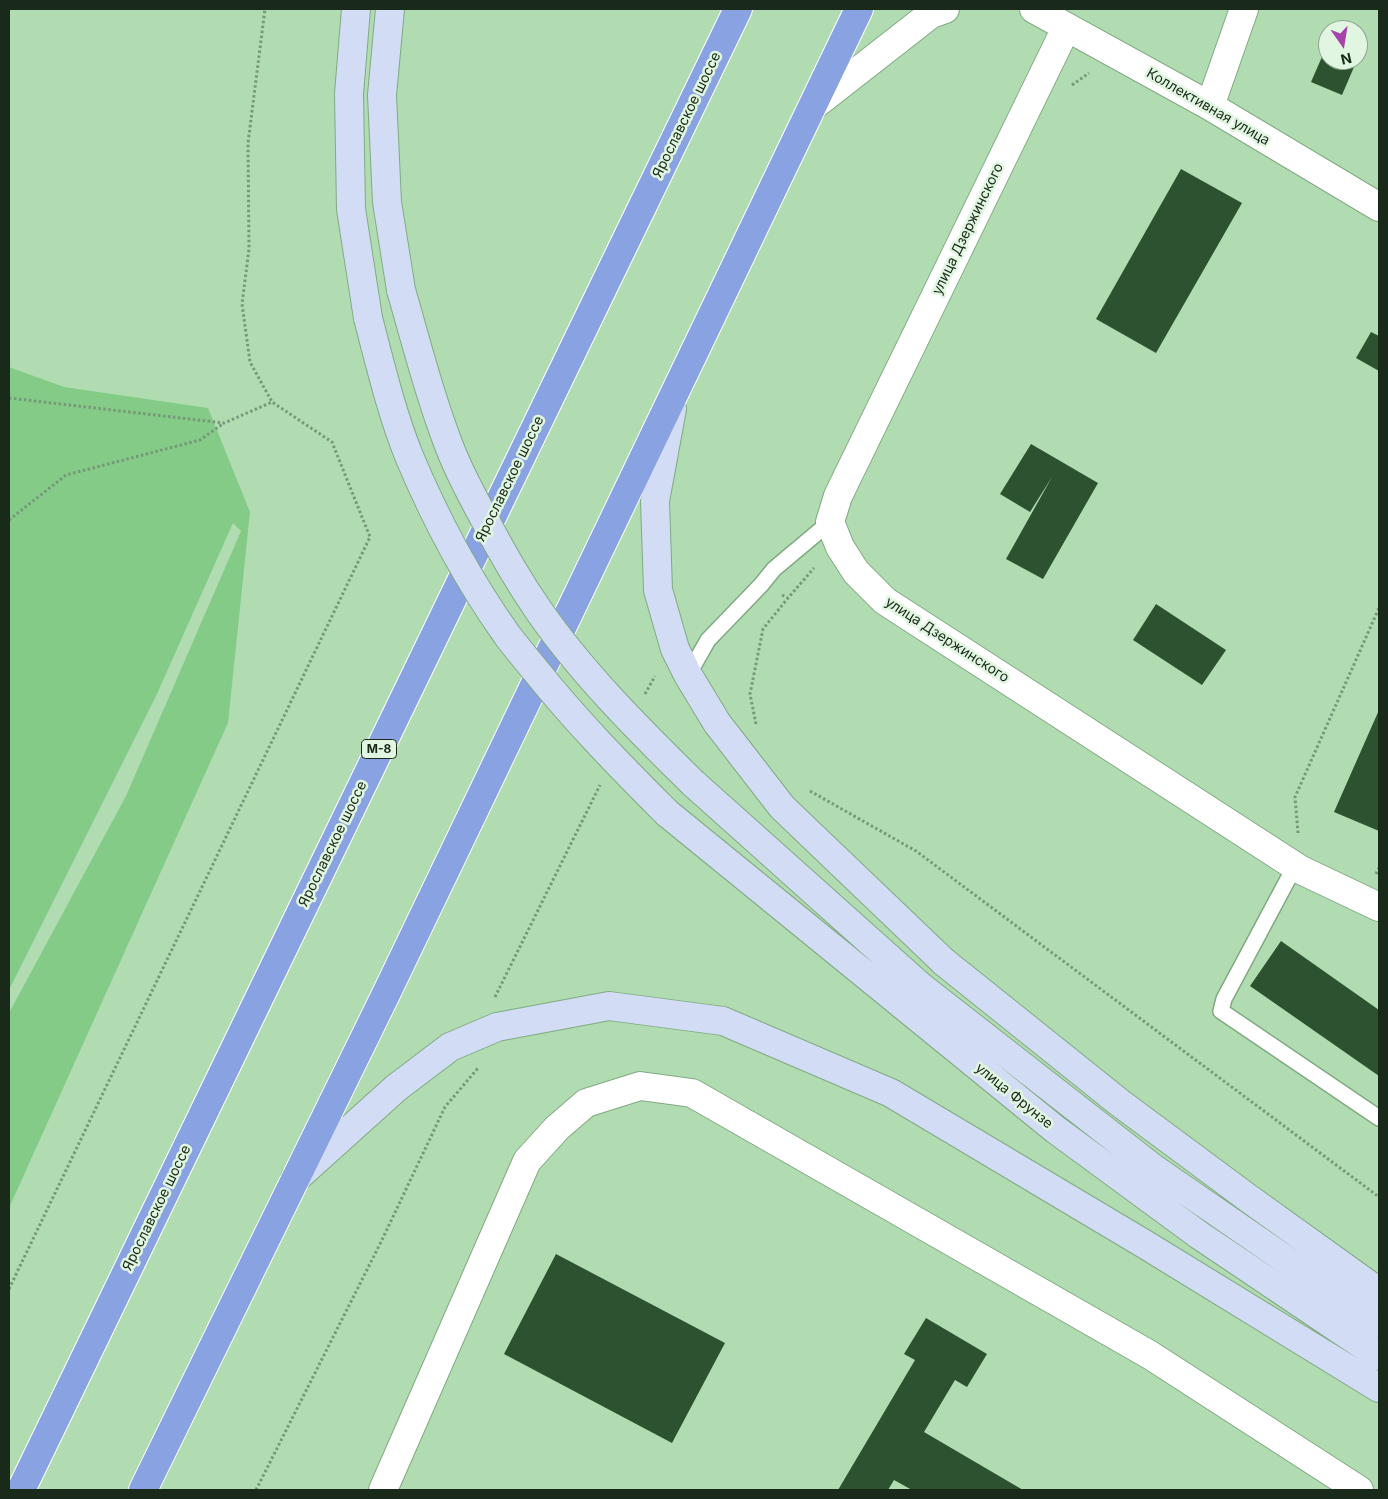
<!DOCTYPE html>
<html>
<head>
<meta charset="utf-8">
<style>
  body { margin:0 }
  #map { position:relative; width:1388px; height:1499px; overflow:hidden; background:#b1dcb2; font-family:Inter,sans-serif }
  canvas { display:block }
  .frame { position:absolute; inset:0; border:10px solid #192a1a; pointer-events:none }
  .north { position:absolute; left:1318px; top:20px; width:50px; height:50px; box-sizing:border-box; background:#e1f6e1; border:1px solid #91a491; border-radius:50%; rotate:167deg; font-size:14px; font-weight:700; line-height:20px; text-align:center; color:#192a1a }
  .north::after { content:''; display:block; margin:auto; width:18px; height:22px; background:#a644ab; clip-path:polygon(50% 0,100% 100%,50% 72%,0 100%) }
</style>
</head>
<body>
<div id="map">
<canvas width="1388" height="1499"></canvas>
<div class="frame"></div>
<div class="north">N</div>
</div>
<script>
const g = document.querySelector('canvas').getContext('2d');
g.lineJoin = 'round';
function fill(path, color) { g.fillStyle = color; g.fill(path, 'evenodd'); }
function strokePath(path, color, width, dash) { g.strokeStyle = color; g.lineWidth = width; g.lineCap = dash ? 'butt' : 'round'; g.setLineDash(dash || []); g.stroke(path); }
function label(font, color, halo, rows, align = 'center') {
  g.font = font + ' Inter,sans-serif'; g.lineWidth = 5; g.setLineDash([]); g.textBaseline = 'middle'; g.strokeStyle = halo; g.fillStyle = color; for (const [text, x, y, turn = 0] of rows) {
    g.save(); g.translate(x, y); g.rotate((+turn || 0) * Math.PI / 180); g.textAlign = isNaN(turn) ? turn : align; if (halo) g.strokeText(text, 0, 0); g.fillText(text, 0, 0); g.restore();
  }
}
const green = new Path2D(`
  M9 367 64 387 208 408 250 512 228 723 9 1208V1013L126 796 241 531 233 523 157 694 9 990Z`);
const building = new Path2D(`
  M1328 43V60H1357L1342 95 1311 82Z
  M1181 169 1242 203 1156 353 1096 319Z
  M1371 332 1379 336V371L1356 358Z
  M1031 444 1098 483 1043 579 1006 559 1052 477 1030 512 1000 494Z
  M1156 604 1226 650 1202 685 1133 640Z
  M1379 710V831L1334 812Z
  M1281 941 1379 1010V1076L1250 986Z
  M556 1254 725 1343 672 1443 504 1354Z
  M926 1318 987 1354 967 1387 955 1380 924 1432 1023 1490H912L894 1480 888 1490H838L915 1360 904 1354Z`);
const path = new Path2D(`
  M1072 85 1089 73
  M9 398 224 423 272 402
  M9 520 66 475 200 440 224 423
  M782 595 788 598 814 568
  M645 694 655 676
  M756 724 750 694 763 629 788 598
  M810 791 916 851 1379 1197
  M1298 833 1295 797 1379 608
  M1376 874 1379 868
  M495 997 600 785
  M9 1289 370 537 332 442 272 402 250 362 242 304 249 249 248 143 265 9
  M256 1490 381 1242 445 1107 478 1068`);
const service = new Path2D(`
  M688 675 708 640 761 585 774 569 830 522
  M1295 866 1224 999 1221 1011 1379 1118`);
const minor = new Path2D(`
  M1034 9 1210 106 1379 207
  M1066 28 838 496 830 522 840 547 856 572 885 601 1301 870 1379 907
  M1210 106 1244 9
  M812 107 931 14 945 9
  M383 1490 527 1161 557 1128 586 1103 640 1086 692 1093 1150 1355 1359 1490`);
const secondary = new Path2D(`
  M356 9 349 94 351 209 368 318
  M390 9 382 95 387 202 401 290
  M672 409 655 501 658 590 675 649 688 675 717 723 782 807 944 962 1120 1103 1248 1198 1379 1292
  M693 783 920 986 1153 1168 1379 1324
  M667 813 1056 1130 1199 1235 1379 1356
  M295 1179 396 1088 450 1047 497 1027 609 1006 723 1021 891 1093 1146 1245 1379 1388`);
const trunk = new Path2D(`
  M21 1490 738 9
  M143 1490 386 994 859 9`);
const secondaryBridge = new Path2D(`
  M401 290C415 338 427 387 445 435 455 464 470 492 485 520 501 551 519 582 539 611 582 673 638 729 693 783
  M368 318C380 364 391 411 409 456 435 518 468 580 507 635 516 647 526 659 536 671 576 721 621 767 667 813`);
const shields = [
  [379,749,35]
];
const shieldNames = [
  ["М-8",379,749]
];
const streetNames = [
  ["Коллективная улица",1208,107,30],
  ["Ярославское шоссе",687,115,-64],
  ["улица Дзержинского",968,229,-64],
  ["Ярославское шоссе",510,479,-64],
  ["улица Дзержинского",947,640,33],
  ["Ярославское шоссе",333,844,-64],
  ["улица Фрунзе",1014,1096,39],
  ["Ярославское шоссе",157,1208,-64]
];
fill(green, '#84cb88');
fill(building, '#2d522f');
strokePath(service, '#81aa83', 18);
strokePath(minor, '#81aa83', 30);
strokePath(secondary, '#81aa83', 30);
strokePath(trunk, '#fff', 30);
strokePath(path, '#779878', 3, [2.5, 2.5]);
strokePath(service, '#fff', 15);
strokePath(minor, '#fff', 28);
strokePath(secondary, '#d2dcf4', 28);
strokePath(trunk, '#88a2e2', 28);
strokePath(secondaryBridge, '#81aa83', 30, []);
strokePath(secondaryBridge, '#d2dcf4', 28);
for (const [x, y, w] of shields) { const box = new Path2D(); box.roundRect(x - w / 2, y - 9.5, w, 19, 4); g.fillStyle = '#e1f6e1'; g.fill(box); strokePath(box, '#192a1a', 1); }
label('bold 12px', '#192a1a', null, shieldNames);
label('14px', '#192a1a', '#e1f6e1', streetNames);
</script>
</body>
</html>
